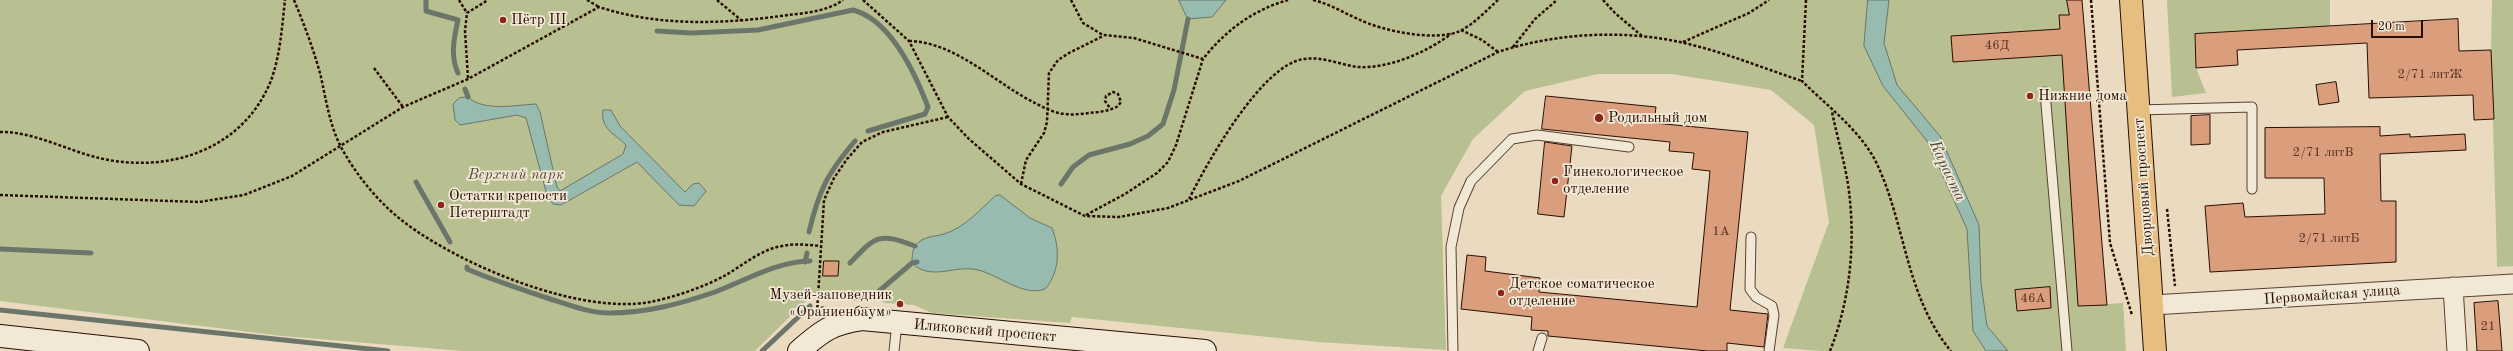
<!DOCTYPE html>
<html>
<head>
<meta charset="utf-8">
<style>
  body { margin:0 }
  #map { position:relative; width:2513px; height:351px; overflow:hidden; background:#eadbc0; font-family:"Old Standard TT",serif }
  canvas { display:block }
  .scale { position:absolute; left:2371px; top:20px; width:52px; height:18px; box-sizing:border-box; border:2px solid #290d02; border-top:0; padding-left:5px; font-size:12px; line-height:14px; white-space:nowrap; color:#290d02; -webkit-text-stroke:3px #f1e8d6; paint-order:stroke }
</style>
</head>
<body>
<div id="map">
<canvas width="2513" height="351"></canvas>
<div class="scale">20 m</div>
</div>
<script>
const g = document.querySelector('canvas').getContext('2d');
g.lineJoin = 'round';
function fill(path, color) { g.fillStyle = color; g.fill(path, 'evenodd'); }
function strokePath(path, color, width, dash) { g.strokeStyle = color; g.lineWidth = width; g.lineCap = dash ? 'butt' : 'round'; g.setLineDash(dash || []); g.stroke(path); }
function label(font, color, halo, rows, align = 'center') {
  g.font = font + ' "Old Standard TT",serif'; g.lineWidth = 3.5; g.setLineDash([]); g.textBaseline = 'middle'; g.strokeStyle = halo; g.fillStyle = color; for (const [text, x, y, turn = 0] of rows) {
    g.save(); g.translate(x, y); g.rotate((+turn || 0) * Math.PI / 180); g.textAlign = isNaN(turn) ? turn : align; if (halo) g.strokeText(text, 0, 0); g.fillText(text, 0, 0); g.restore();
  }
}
const green = new Path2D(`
  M0 0H2082L2107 304 2123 303 2126 351H1820L1783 348 1829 222 1814 125 1771 90 1672 74H1598L1525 91 1473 139 1441 196 1446 350 1318 342 1072 317 1070 323 932 313 914 305 885 303 872 296 812 295 755 351H463L282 336 0 301Z
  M2167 0H2330V26L2195 34 2196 68 2206 93 2172 97Z
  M2492 0H2513V266L2497 267 2491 50Z`);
const water = new Path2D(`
  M1179 0H1226L1212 17 1188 19Z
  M1868 0H1889L1884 43 1897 85 1940 136 1979 225 1981 283 1987 326 2008 351H1986L1973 331 1967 229 1927 141 1883 86 1864 46Z
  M468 97C483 112 516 105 536 104L540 112 557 187 560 191 623 154 626 145C615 134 600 129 603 110H611L620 126 685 192 693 184 699 183 706 191 694 206 679 205 637 162 561 205 553 204 547 195 526 118 517 115 460 125 455 120 453 104 459 98Z
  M1000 195 1030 218 1052 228C1060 248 1060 272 1045 289 1023 297 999 275 978 270 956 264 931 282 912 263 912 257 912 250 916 245 923 236 934 237 944 234 964 228 980 210 995 196Z`);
const stream = new Path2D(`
  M426 0V11L458 20C454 38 450 56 458 73
  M657 31 691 33 758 30 853 10C891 20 915 73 928 107L925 114 868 131
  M465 89 468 97
  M416 182 450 242
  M1061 184 1073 167 1089 155 1130 144 1148 136 1163 124 1174 90 1188 19
  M809 232C819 190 827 174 855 141
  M0 249 91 253
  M805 262 807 253
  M850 263C876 236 878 232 915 246
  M467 267V269C492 280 518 288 544 297 564 303 587 313 609 313 646 313 680 304 715 292 747 280 775 262 810 261
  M825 297 871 298 912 263 917 262
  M0 310 388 351
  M762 351 810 306`);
const building = new Path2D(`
  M2067 0H2082L2107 305 2078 306 2062 55 1953 62 1951 36 2060 29 2059 15H2069Z
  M2458 19 2459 51 2491 50 2494 119 2474 120 2473 95 2369 98 2367 43 2237 50 2238 65 2196 68 2195 34Z
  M2336 82 2339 102 2319 105 2316 85Z
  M1546 96 1656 107 1654 123 1748 132 1730 310 1768 314 1764 347 1727 343V351H1708L1548 336V331L1531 330 1532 317 1461 309 1467 255 1486 257 1485 271 1540 278 1539 292 1697 307 1710 171 1692 169 1694 153 1669 151 1670 142 1542 129Z
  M2210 115V144L2191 145V116Z
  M2380 127V136L2410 134V137L2465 134 2466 150 2380 154 2381 201H2396V262L2210 272 2205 206 2243 203 2245 217 2325 214 2324 178H2265V128Z
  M1545 142 1572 146 1564 217 1538 214Z
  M824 261H839L838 276H823Z
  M2050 287 2051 308 2017 311 2015 290Z
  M2498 301 2502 351H2477L2474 303Z`);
const path = new Path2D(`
  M294 0C304 24 313 48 320 73 326 98 329 124 341 147 356 175 379 203 404 222 460 265 579 315 650 302 675 297 704 287 726 275 743 265 762 249 782 246 795 243 808 245 821 246
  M459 0 467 13
  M587 0 599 7
  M717 0 741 20
  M863 0 909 41 948 117 969 139 1021 184 1085 216 1119 217 1168 208 1239 181 1498 52C1555 33 1625 29 1684 43 1724 52 1763 68 1802 81
  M1071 0 1083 23 1103 35 1134 38 1203 59C1226 30 1253 10 1288 0
  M1313 0C1330 4 1342 12 1358 19 1382 31 1435 42 1460 31 1474 24 1487 10 1498 0
  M1603 0 1615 13 1642 36
  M1806 0 1802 81C1827 106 1860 130 1876 162 1906 224 1905 296 1951 351
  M2091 0 2110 243 2132 315
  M1461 30 1482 40 1498 52
  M909 41C955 42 994 82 1033 102 1043 107 1053 113 1065 114 1073 115 1081 114 1089 113 1099 112 1110 111 1118 106L1121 102 1118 94 1113 92 1106 96 1105 101 1110 108
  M1683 42 1749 13 1769 0
  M1513 47 1535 19 1557 0
  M374 68 403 107
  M468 78 465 31 467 13 488 0
  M0 132C32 131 69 151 99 158 167 174 241 151 270 83 280 58 282 27 285 0
  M1021 184 1026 160 1044 133 1047 122 1049 73 1058 60 1069 53 1103 36
  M0 195 199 202 244 195 292 176 403 107 468 79 599 7C660 27 725 24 788 15 806 13 828 11 843 0
  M1189 199C1207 163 1262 64 1304 59 1323 56 1340 65 1358 67 1389 69 1427 52 1451 34
  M2167 209 2175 286
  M1086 215 1125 194 1157 173 1168 162 1176 145 1203 59
  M816 309 826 307
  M817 313 824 200 834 178 847 159 862 142 883 132 948 117
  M1830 351C1851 298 1856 240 1848 184 1844 160 1837 136 1832 112`);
const service = new Path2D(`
  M2045 92 2067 351
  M2138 110 2252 107V189
  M1751 237 1750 289 1756 297 1772 306 1774 315 1769 351
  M894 351 897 323
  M1453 351 1451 247 1459 208 1471 181 1512 139 1537 135 1629 147
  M1538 351 1542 338`);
const minor = new Path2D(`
  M2453 287 2457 351
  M2152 305 2513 284`);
const secondary = new Path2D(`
  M0 336 138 351
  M799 351C822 331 832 323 862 319L1205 351`);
const primary = new Path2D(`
  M2131 0 2155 351`);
const markers = [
  [503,20,4,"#8f2418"],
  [2030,96,4,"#8f2418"],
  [1599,118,5,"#8f2418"],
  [1555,181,4,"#8f2418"],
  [441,205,4,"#8f2418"],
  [1501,293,4,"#8f2418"],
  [900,304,4,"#8f2418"]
];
const numberNames = [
  ["46Д",1997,46],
  ["2/71 литЖ",2430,75],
  ["2/71 литВ",2323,153],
  ["1А",1721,232],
  ["2/71 литБ",2329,239],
  ["46А",2033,299],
  ["21",2488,327]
];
const poiNames = [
  ["Пётр III",511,20],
  ["Нижние дома",2038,96],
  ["Родильный дом",1608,118],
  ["Гинекологическое",1563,172],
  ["отделение",1563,189],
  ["Остатки крепости",449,196],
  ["Петерштадт",449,213],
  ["Детское соматическое",1509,284],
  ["отделение",1509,301],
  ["Музей-заповедник",892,295,"right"],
  ["«Ораниенбаум»",892,312,"right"]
];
const parkNames = [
  ["Верхний парк",516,175]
];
const streetNames = [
  ["Дворцовый проспект",2144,187,-94],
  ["Первомайская улица",2332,295,-4],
  ["Иликовский проспект",985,331,5]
];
const waterNames = [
  ["Караста",1947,171,65]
];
fill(green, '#b8c091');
fill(water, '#98bbb0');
strokePath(water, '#6c756a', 1);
strokePath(stream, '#6c756a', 5);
fill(building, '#da9e7d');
strokePath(building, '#290d02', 1);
strokePath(service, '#594032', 11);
strokePath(minor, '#594032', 21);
strokePath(secondary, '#290d02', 24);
strokePath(primary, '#290d02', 24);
strokePath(path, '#290d02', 2.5, [3, 2]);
strokePath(service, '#f1e8d6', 9);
strokePath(minor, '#f1e8d6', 19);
strokePath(secondary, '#f1e8d6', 22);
strokePath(primary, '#e5be80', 22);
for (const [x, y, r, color] of markers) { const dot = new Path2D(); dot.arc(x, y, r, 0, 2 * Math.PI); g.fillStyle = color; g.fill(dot); strokePath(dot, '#f1e8d6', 1.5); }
label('13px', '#553121', null, numberNames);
label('15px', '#290d02', '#f1e8d6', poiNames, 'left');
label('italic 15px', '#5b4c34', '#f1e8d6', parkNames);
label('15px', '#290d02', '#f1e8d6', streetNames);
label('italic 16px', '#504a3f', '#f1e8d6', waterNames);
</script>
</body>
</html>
